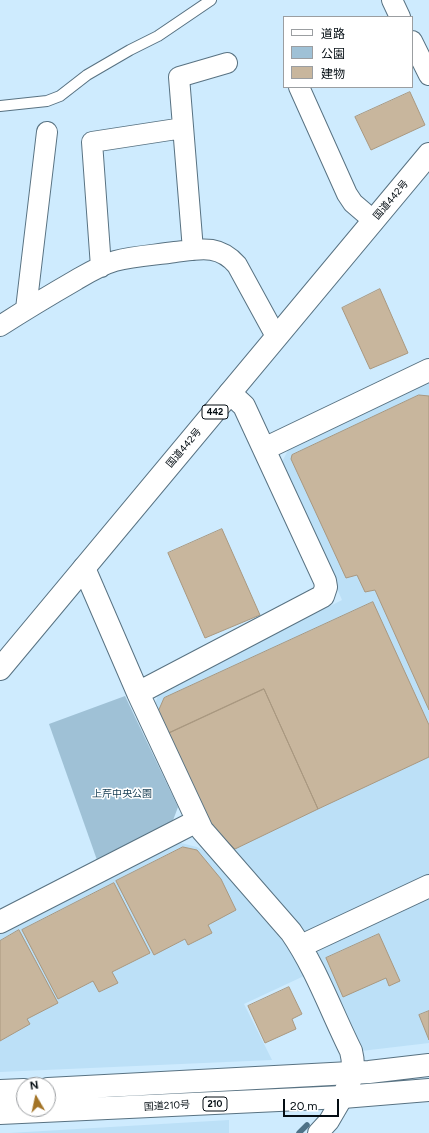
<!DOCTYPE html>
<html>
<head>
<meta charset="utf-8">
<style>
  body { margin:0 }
  #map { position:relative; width:429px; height:1133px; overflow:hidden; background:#ceebfe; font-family:Figtree,"Noto Sans JP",sans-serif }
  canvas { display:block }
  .legend { position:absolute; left:283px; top:16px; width:130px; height:72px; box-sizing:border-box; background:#fff; border:1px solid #9b9ea1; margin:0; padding:5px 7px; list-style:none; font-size:12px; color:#040d13 }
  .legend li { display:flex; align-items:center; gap:8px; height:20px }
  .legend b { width:20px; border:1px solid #9b9ea1 }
  .north { position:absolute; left:16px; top:1077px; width:40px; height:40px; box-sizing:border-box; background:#fff; border:1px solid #9b9ea1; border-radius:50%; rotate:351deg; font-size:11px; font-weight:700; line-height:16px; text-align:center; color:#040d13 }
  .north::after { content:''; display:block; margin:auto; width:14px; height:18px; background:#a37427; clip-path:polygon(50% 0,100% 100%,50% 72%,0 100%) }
  .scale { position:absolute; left:283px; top:1099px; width:56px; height:18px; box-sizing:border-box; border:2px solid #040d13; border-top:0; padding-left:5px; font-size:12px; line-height:14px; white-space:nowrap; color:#040d13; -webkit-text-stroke:3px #fff; paint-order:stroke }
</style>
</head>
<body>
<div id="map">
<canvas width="429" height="1133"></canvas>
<ul class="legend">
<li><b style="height:5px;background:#fff"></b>道路</li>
<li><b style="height:11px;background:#9fc1d6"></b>公園</li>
<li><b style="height:11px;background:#c8b69d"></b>建物</li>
</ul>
<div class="north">N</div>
<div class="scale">20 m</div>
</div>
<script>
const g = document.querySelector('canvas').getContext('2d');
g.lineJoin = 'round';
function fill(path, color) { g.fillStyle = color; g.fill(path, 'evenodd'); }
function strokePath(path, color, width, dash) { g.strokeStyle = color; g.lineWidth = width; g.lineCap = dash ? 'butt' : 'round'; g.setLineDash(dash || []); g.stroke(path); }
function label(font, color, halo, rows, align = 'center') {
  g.font = font + ' Figtree,"Noto Sans JP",sans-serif'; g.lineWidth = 3; g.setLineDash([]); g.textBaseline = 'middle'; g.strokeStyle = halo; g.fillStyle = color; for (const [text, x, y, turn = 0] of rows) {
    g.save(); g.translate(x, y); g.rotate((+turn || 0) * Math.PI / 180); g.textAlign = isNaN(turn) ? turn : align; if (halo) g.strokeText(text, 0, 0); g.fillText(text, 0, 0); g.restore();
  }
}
const built = new Path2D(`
  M429 381V1043L361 1051 208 824 153 709 159 693 342 600 282 462 289 448Z
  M177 842 197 847 206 852 292 952 304 976 244 1004 272 1060 0 1072V932Z
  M229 1120V1133H9Z`);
const green = new Path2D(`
  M125 696 178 807 172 823 97 860 49 724Z`);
const stream = new Path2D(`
  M299 1133 307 1125`);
const building = new Path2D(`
  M410 92 425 125 371 150 355 117Z
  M380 289 408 353 370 369 342 308Z
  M419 395 429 396V710L375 590 365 592 357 575 346 578 291 459 292 455Z
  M222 529 260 615 205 638 168 553Z
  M373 602 429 725V757L318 809 264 689 167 734 157 714 164 698Z
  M264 689 318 809 235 849 213 827 167 734Z
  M183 847 197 850 221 879 236 910 208 925 212 933 188 945 185 939 154 955 116 881Z
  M114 883 150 953 112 972 118 983 99 992 93 981 58 999 22 930Z
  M19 930 58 1003 27 1019 30 1024 0 1041V941Z
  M379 934 400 981 389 986 386 978 343 997 326 958Z
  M289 987 302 1014 292 1019 296 1029 265 1043 248 1006Z
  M429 1011V1040L419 1015Z`);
const service = new Path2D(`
  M0 106 47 101 60 96 87 75 130 50 158 36 211 0`);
const minor = new Path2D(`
  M392 0 400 17
  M412 41 429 75
  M299 87 347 194 353 203 374 221
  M193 250 179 77 227 63
  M101 267 92 142 183 128
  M26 309 47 132
  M0 326C25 310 50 295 76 280 88 273 101 265 115 261 134 256 155 255 175 252 200 249 219 244 237 265L272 329 278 336
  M318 1133 329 1121 343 1097`);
const tertiary = new Path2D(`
  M264 449 429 370
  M84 568 138 693 202 830 291 932C316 968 331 1011 351 1051 356 1071 351 1079 343 1097
  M138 693 323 596 326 587 325 581 244 406 230 393
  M0 922 197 821
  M301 946 429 886`);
const trunk = new Path2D(`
  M0 669 429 154
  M48 1089 369 1072 429 1065
  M0 1091 24 1090
  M0 1113 343 1097 429 1090`);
const shields = [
  [215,412,26],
  [215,1104,24]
];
const shieldNames = [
  ["442",215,412],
  ["210",215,1104]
];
const streetNames = [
  ["国道442号",391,200,-50],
  ["国道442号",184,448,-50],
  ["国道210号",167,1106,-3]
];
const parkNames = [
  ["上芹中央公園",122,794]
];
fill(built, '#bce0f7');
fill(green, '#9fc1d6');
strokePath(stream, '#4e7287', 5.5);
fill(building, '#c8b69d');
strokePath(building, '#a99880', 1);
strokePath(service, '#587282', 12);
strokePath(minor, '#587282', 22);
strokePath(tertiary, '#587282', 24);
strokePath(trunk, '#587282', 24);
strokePath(service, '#fff', 10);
strokePath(minor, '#fff', 20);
strokePath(tertiary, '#fff', 22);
strokePath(trunk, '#fff', 22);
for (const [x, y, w] of shields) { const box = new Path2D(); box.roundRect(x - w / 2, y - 7, w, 14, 3); g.fillStyle = '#fff'; g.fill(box); strokePath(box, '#040d13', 1); }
label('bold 9px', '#040d13', null, shieldNames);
label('10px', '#040d13', '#fff', streetNames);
label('10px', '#133a50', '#fff', parkNames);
</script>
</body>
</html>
